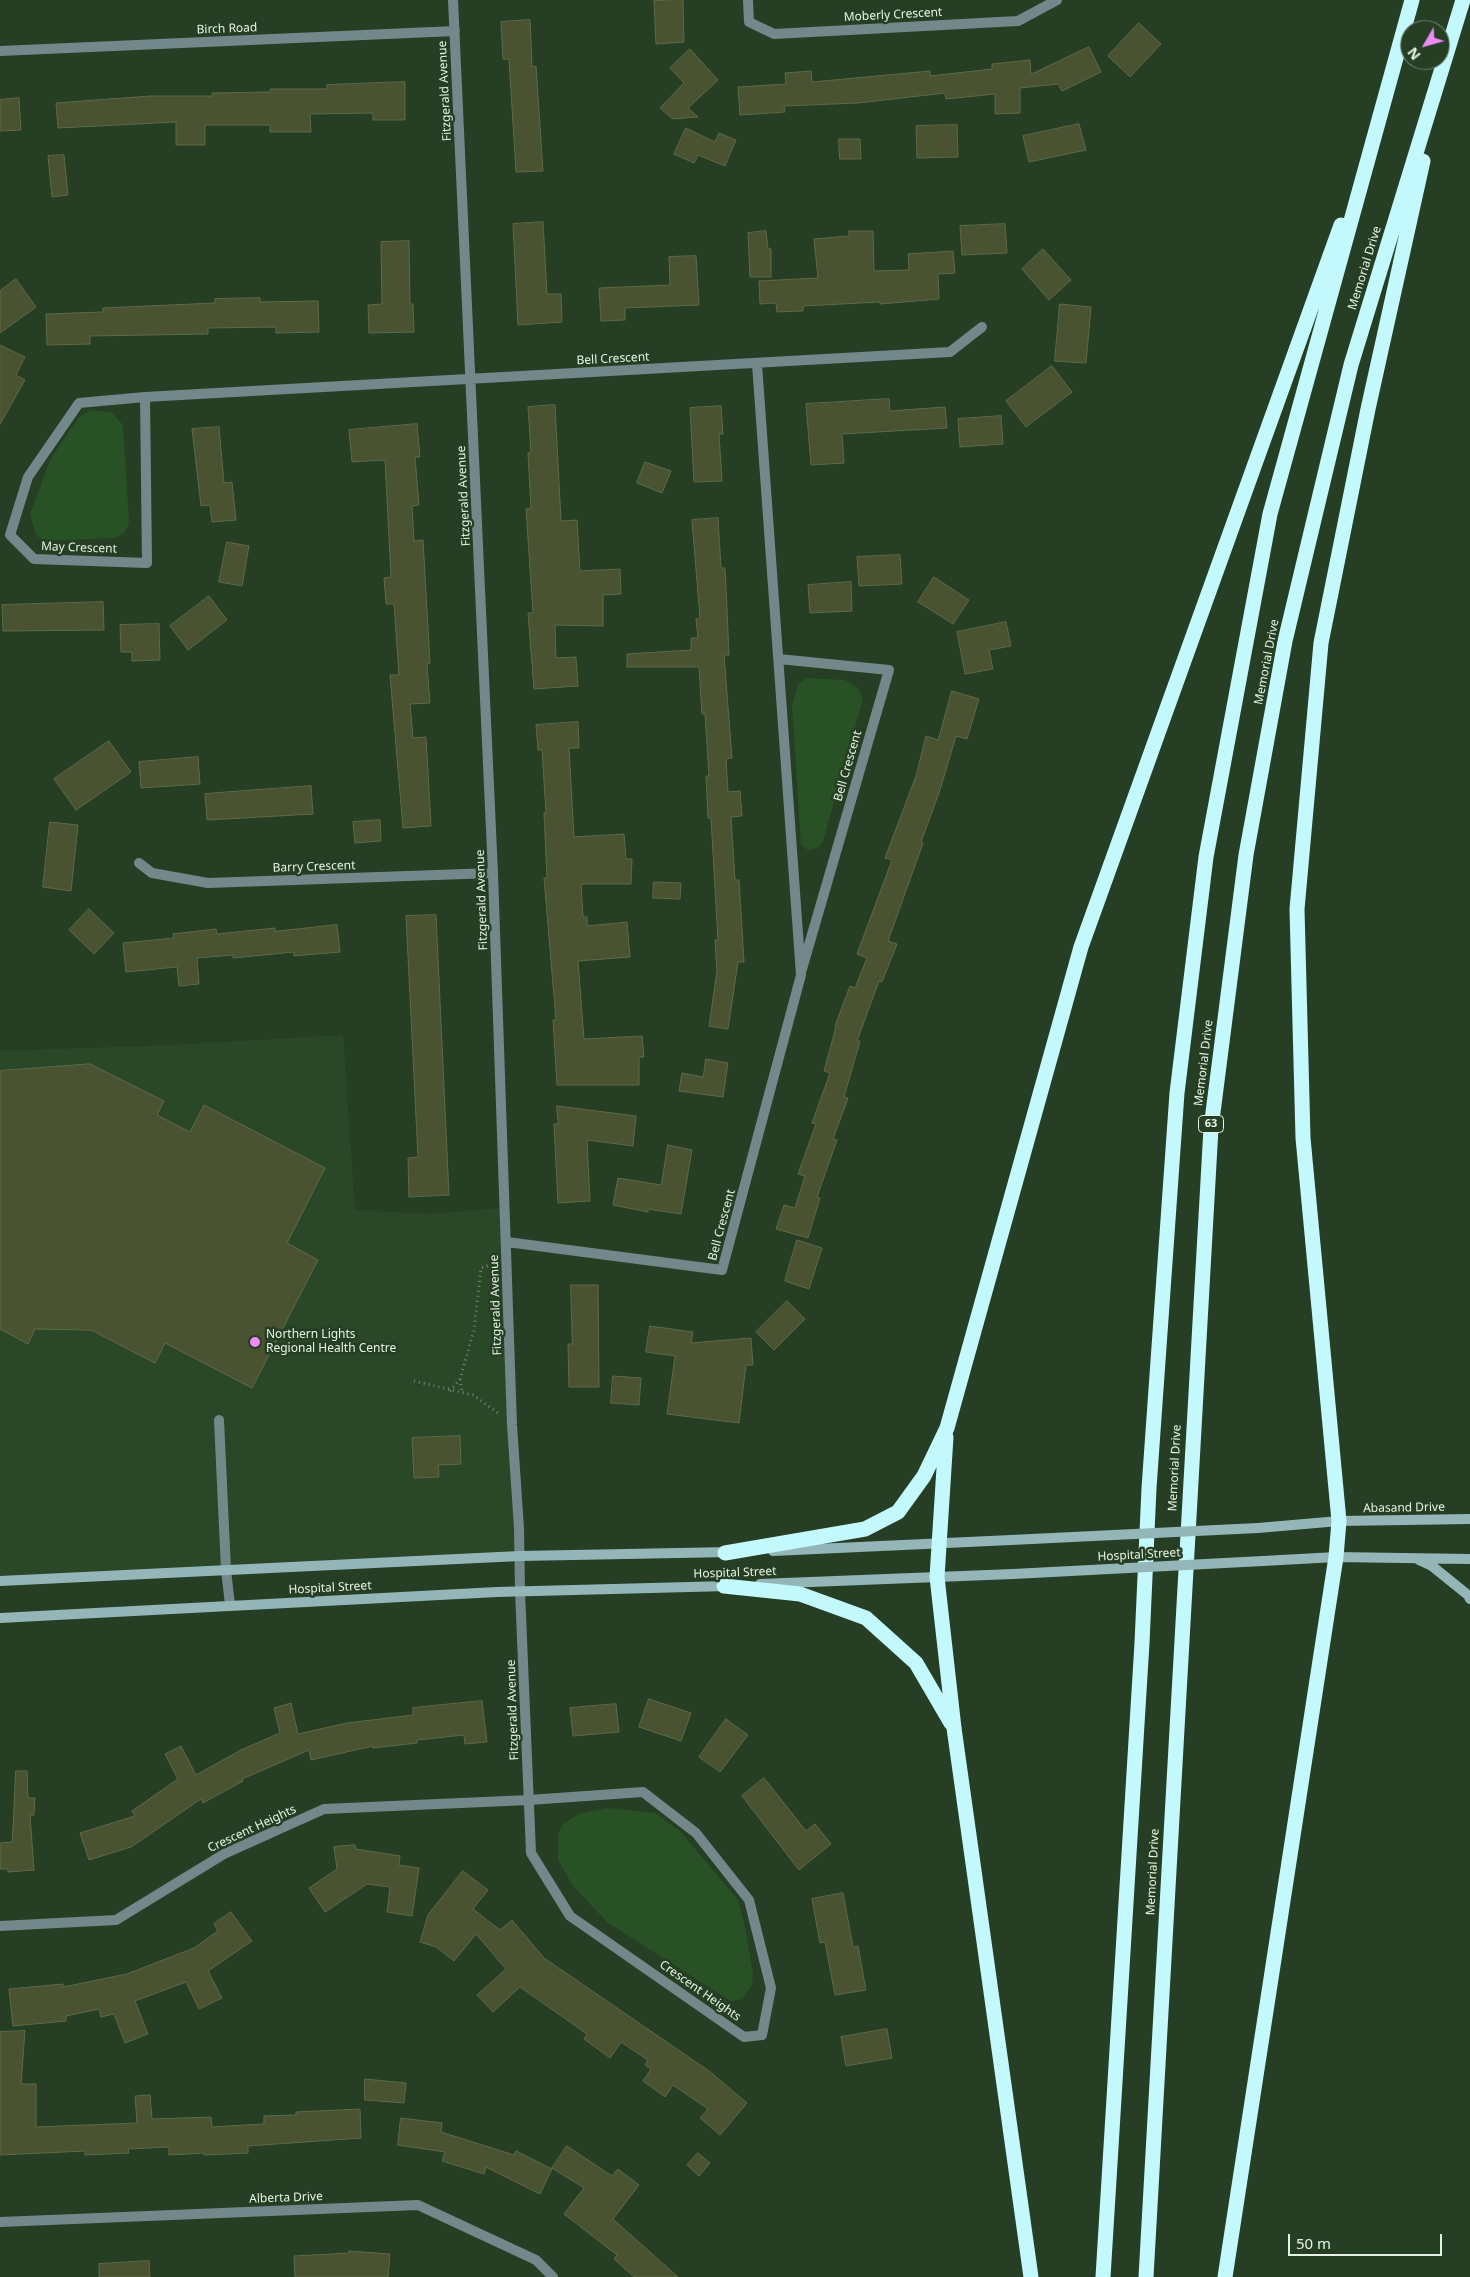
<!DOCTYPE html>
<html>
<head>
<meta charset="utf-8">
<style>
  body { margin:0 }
  #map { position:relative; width:1470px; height:2277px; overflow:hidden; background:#263e24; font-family:"Noto Sans",sans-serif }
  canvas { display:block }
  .north { position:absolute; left:1400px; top:20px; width:50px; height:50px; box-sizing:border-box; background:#263e24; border:1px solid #728771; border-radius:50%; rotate:232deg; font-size:14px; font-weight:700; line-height:20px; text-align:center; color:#e5f4e4 }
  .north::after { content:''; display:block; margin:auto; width:18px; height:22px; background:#ed8cf9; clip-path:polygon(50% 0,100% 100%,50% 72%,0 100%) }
  .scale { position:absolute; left:1288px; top:2234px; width:154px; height:22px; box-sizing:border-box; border:2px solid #e5f4e4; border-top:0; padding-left:6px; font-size:15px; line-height:18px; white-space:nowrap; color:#e5f4e4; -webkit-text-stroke:4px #263e24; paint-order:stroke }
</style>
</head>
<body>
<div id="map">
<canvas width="1470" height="2277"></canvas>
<div class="north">N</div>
<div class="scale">50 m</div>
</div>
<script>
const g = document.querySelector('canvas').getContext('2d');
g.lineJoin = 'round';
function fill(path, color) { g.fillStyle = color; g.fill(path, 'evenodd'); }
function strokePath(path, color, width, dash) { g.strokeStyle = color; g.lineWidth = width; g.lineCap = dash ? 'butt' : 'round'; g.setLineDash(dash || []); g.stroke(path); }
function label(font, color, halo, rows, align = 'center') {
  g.font = font + ' "Noto Sans",sans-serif'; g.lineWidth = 5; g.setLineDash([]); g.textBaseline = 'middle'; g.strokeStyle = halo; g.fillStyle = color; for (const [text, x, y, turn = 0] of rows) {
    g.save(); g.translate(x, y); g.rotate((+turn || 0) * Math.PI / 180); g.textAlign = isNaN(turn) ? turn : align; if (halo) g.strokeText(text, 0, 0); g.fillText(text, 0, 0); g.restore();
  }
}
const built = new Path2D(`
  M343 1035 355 1210 426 1214 506 1208 520 1556 0 1581V1051L173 1045Z`);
const green = new Path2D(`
  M90 410 111 412 123 425 129 523 125 532 115 538 44 541 36 535 30 514 51 458 79 417Z
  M806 678 845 680 858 688 863 699 823 841 818 848 808 850 801 845 792 706 798 684Z
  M608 1808 655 1813 681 1832 738 1900 745 1927 753 1973 752 1985 742 1999 730 2001 607 1922 573 1886 558 1860V1835L563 1824 579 1814Z`);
const building = new Path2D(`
  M683 0 684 42 656 44 654 1Z
  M530 20 532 67 536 66 543 171 516 172 509 59H503L501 22Z
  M1139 23 1161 44 1130 77 1108 56Z
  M1089 47 1101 72 1062 91 1058 84 1020 88V113L995 114V94L946 99 945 93 858 103 784 106 785 112 740 115 738 87 786 84 785 73 811 71 812 82 930 71V76L992 69V64L1030 60 1031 74Z
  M690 49 718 80 688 108 698 117 673 119 660 108 684 83 670 68Z
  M405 82V120H373V113L310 114 311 132H270V125H205V145H176V122L58 128 56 103 150 96H212V93L270 92V89H327V85Z
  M19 98 21 130 0 131V100Z
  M1079 124 1086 150 1029 162 1023 136Z
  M957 125 958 157 917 158 916 126Z
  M686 128 715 142 719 133 736 140 725 166 698 155 694 163 674 154Z
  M839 139H860L861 159H840Z
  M64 155 68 195 52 197 48 156Z
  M543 222 547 294H561L562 322 518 325 513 224Z
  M1005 224 1007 253 962 255 960 226Z
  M766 231 768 249H771V277H750L748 233Z
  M849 231H873L874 271 909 270 908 254 953 251 955 273 938 274 939 299 880 304V302L803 306V311L777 312 776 303 760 304 759 281 818 278 814 239 849 236Z
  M409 241 410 304H413L414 332 369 333 368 305 382 304 381 242Z
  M1043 249 1071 280 1049 300 1022 269Z
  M696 256 699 305 625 308V320L601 321 599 288 670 285 669 257Z
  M16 279 36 307 0 333V291Z
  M260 298V302L318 301 319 332 276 333V327L208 328V334L90 336V344L47 345 46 314 103 312V308L215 303V299Z
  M1060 304 1091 307 1086 363 1055 361Z
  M0 345 25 357 16 375 25 380 0 424Z
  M1052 366 1072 392 1026 427 1006 401Z
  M889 399 890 411 945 407 947 428 842 434 844 463 811 465 806 404Z
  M555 405 561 521 577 520 580 571 620 569 621 594 603 595V626L555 625 556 658 576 657 578 686 534 689 528 613H533L526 509 531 508 528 453 531 452 528 407Z
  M721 406 723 434H719L722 481 694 482 690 408Z
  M1001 416 1003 444 960 447 958 419Z
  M417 424 420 457H415L419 505 412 506 414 541 423 540 430 663 427 664 430 703 410 704 413 738 426 737 431 826 403 828 390 675H399L394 604H386L384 578 391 577 385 460 352 462 349 430Z
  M219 427 224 483 232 482 236 520 212 522 210 505 201 506 192 429Z
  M645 462 671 471 662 493 637 483Z
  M718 518 721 568H725L727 609 729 655H724L732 758 726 759 728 792 740 791 742 816 731 817 735 880H739L744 962H738L728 1029 709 1026 717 971 715 940H718L711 818H708L706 776H709L705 714H702L699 667H627V654L691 650V638H698L696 619 700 618 692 520Z
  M227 542 249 546 242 586 219 582Z
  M900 555 902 584 859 586 857 557Z
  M934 577 969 600 953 624 918 602Z
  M851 582 852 611 810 613 808 585Z
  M209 596 227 620 188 650 170 626Z
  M103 602 104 630 3 631 2 605Z
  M1006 622 1011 646 989 650 993 669 965 674 957 632Z
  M159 624 160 660 132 661V652H121L120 625Z
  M952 691 979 699 967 739 956 736 940 790 921 842 923 843 888 941 897 944 882 982 879 981 857 1041H860L844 1097 848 1098 833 1139 837 1140 817 1197 820 1198 808 1238 776 1229 784 1205 795 1208 805 1176 798 1174 816 1124 812 1123 830 1073 824 1071 836 1027 835 1026 850 986 855 988 867 958 857 954 892 860 885 858 916 776 926 736 938 740Z
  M578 722 579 748H569L574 837 624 834 626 859H632L631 884H581L583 917H587V926L627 922 630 957 578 961 584 1039 642 1036 644 1057H639V1085H557L553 1020H556L544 878H547L544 813H546L542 750H538L536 725Z
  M109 741 131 772 76 810 54 779Z
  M198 757 200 784 141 788 139 762Z
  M311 786 313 814 207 820 205 794Z
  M380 820 381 841 355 843 353 822Z
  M50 822 78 825 71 891 43 887Z
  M654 882 681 883 680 899 653 898Z
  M89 909 114 933 94 954 69 930Z
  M436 915 449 1195 409 1197 408 1158 418 1157 406 916Z
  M337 925 340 952 294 956V952L233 958V955L197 958 199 984 179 986 177 967 126 972 123 943 174 938 173 934 216 929 217 934 275 928V931Z
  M706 1059 728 1063 723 1097 679 1091 682 1073 703 1077Z
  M90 1064 164 1101 157 1115 190 1132 204 1105 325 1168 287 1243 318 1260 252 1388 165 1343 155 1363 91 1330 35 1329 28 1344 0 1329V1071Z
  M557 1106 636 1116 633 1146 587 1140 590 1201 558 1203 554 1124H558Z
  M668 1145 692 1150 681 1214 648 1209V1212L613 1205 618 1178 661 1185Z
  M797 1240 822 1248 809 1289 785 1281Z
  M571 1285H598L599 1387H569L568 1344H572Z
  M787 1301 805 1319 774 1350 756 1332Z
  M650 1326 693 1332 691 1343 751 1338 753 1365H746L739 1423 667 1414 675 1356 646 1352Z
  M613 1376 641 1378 639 1405 611 1403Z
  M460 1436 461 1464 438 1465 439 1477 414 1478 412 1438Z
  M649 1699 691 1713 681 1741 639 1727Z
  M482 1701 487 1742 465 1744 464 1735 417 1740V1743L373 1748V1746L311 1760 309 1750 242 1779 243 1781 203 1803 201 1799 131 1847 89 1860 80 1833 135 1816 132 1811 178 1779 165 1754 181 1746 196 1775 241 1750 280 1733 274 1708 291 1703 298 1734 347 1723 413 1715V1708Z
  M616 1704 619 1732 573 1736 570 1708Z
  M726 1719 748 1735 720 1772 699 1757Z
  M16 1771H27L28 1798H35L34 1815H30L34 1870 8 1872V1869H0V1843L12 1842Z
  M764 1778 806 1831 815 1824 831 1844 799 1870 742 1796Z
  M355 1845 356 1849 400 1856 399 1865 419 1868 412 1916 387 1912 390 1887 367 1884 325 1912 309 1888 337 1869 334 1847Z
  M463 1871 488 1890 473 1909 500 1930 512 1920 544 1958 709 2071 747 2103 720 2135 700 2118 708 2109 673 2085 665 2097 643 2081 651 2069 645 2065 648 2060 621 2042 610 2058 584 2039 587 2034 520 1987 493 2012 477 1995 506 1969 476 1934 454 1961 436 1947 420 1942 428 1915Z
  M843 1893 853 1947 858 1946 866 1990 835 1995 825 1942 820 1943 812 1899Z
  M231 1912 252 1941 208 1971 222 1998 199 2009 186 1982 135 2001 148 2034 125 2043 114 2014 101 2017 99 2009 66 2016V2021L13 2026 9 1989 63 1984V1987L127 1974 194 1948 218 1931 214 1924Z
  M887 2029 892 2058 846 2066 841 2037Z
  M25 2031 21 2084H36V2127L137 2123 135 2096 150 2095 152 2119 211 2117 212 2127 264 2124V2116L296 2115V2112L360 2109 361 2138 248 2146V2153L204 2155V2153L169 2155V2147L128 2149 129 2153 85 2155V2151L0 2155V2032Z
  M365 2079 406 2083 404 2103 365 2100Z
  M401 2118 442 2123 441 2132 514 2155 516 2151 552 2169 540 2194 486 2167 484 2174 442 2161 445 2152 398 2145Z
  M567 2146 612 2176 618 2169 639 2185 613 2219 678 2277H634L614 2259 617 2255 564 2214 584 2188 552 2168Z
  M698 2153 710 2163 699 2176 687 2165Z
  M349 2251 390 2254 388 2277H295L294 2256 349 2253Z
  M149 2261 150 2277H99V2264Z`);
const path = new Path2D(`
  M460 1379 462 1391
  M414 1381 473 1395 498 1413
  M450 1391 460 1379 474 1330 481 1268 493 1264`);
const lane = new Path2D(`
  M219 1420 226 1570 230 1605`);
const street = new Path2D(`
  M748 0 749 22 774 34 1018 21 1057 0
  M0 51 455 31
  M145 397 147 563 34 559 10 535 28 477 79 403 145 397 950 352 982 327
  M779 659 889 670 802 969
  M139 863 152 873 208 883 493 873
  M507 1242 722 1270 801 975 757 364
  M0 1926 116 1920 224 1854 324 1809 529 1800 643 1792 696 1833 749 1900 771 1988 762 2035 744 2037 570 1916 531 1853 520 1591 519 1528 512 1425 493 873 453 0
  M0 2222 418 2205 536 2260 553 2277`);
const secondary = new Path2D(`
  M1258 1528 1339 1521 1470 1519
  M773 1551 1011 1540
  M1419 1560 1432 1566 1468 1595 1470 1599
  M1263 1561 1336 1557 1470 1559
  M0 1581 520 1556 731 1552
  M760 1584 1013 1574
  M0 1618 497 1592 728 1586`);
const highway = new Path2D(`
  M946 1437 937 1577 954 1728 1031 2277
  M725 1553 865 1529 898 1512 924 1476 947 1428 1081 947 1341 225
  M724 1586 800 1594 866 1618 916 1663 951 1723
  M1103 2277 1142 1643 1149 1488 1177 1093 1206 857 1270 514 1412 0
  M1146 2277 1211 1128 1246 855 1285 641 1351 365 1463 0
  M1225 2277 1336 1557 1339 1521 1303 1138 1297 909 1321 643 1368 409 1423 161`);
const secondaryBridge = new Path2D(`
  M1011 1540 1258 1528
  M1013 1574 1263 1561`);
const markers = [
  [255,1342,6,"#ed8cf9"]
];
const shields = [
  [1211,1124,25]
];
const shieldNames = [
  ["63",1211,1124]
];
const streetNames = [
  ["Moberly Crescent",893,15,-3],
  ["Birch Road",227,29,-2],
  ["Fitzgerald Avenue",445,91,-93],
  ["Memorial Drive",1365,268,-73],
  ["Bell Crescent",613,359,-3],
  ["Fitzgerald Avenue",464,496,-93],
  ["May Crescent",79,548,2],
  ["Memorial Drive",1267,662,-79],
  ["Bell Crescent",848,766,-74],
  ["Barry Crescent",314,867,-2],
  ["Fitzgerald Avenue",482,900,-92],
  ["Memorial Drive",1204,1063,-83],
  ["Bell Crescent",722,1225,-75],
  ["Fitzgerald Avenue",496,1305,-92],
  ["Memorial Drive",1175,1468,-87],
  ["Abasand Drive",1404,1508,-1],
  ["Hospital Street",1139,1555,-3],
  ["Hospital Street",735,1573,-2],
  ["Hospital Street",330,1588,-3],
  ["Fitzgerald Avenue",513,1710,-92],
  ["Crescent Heights",252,1829,-25],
  ["Memorial Drive",1153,1872,-87],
  ["Crescent Heights",700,1991,35],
  ["Alberta Drive",286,2198,-2]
];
const poiNames = [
  ["Northern Lights",266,1335],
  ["Regional Health Centre",266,1349]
];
fill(built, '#2a4828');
fill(green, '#285226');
fill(building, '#495331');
strokePath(building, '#5f6a47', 1);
strokePath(path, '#71866f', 3, [1, 4]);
strokePath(lane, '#73888a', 10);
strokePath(street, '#73888a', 10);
strokePath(secondary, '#94b6b9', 10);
strokePath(highway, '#c3f9fd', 15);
strokePath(secondaryBridge, '#94b6b9', 10);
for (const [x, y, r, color] of markers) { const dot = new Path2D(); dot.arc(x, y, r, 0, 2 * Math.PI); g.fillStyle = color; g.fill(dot); strokePath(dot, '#263e24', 2); }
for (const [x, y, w] of shields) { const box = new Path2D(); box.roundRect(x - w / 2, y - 8.5, w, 17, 4); g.fillStyle = '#263e24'; g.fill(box); strokePath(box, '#e5f4e4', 1); }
label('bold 11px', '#e5f4e4', null, shieldNames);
label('12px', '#e5f4e4', '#263e24', streetNames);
label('12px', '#e5f4e4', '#263e24', poiNames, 'left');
</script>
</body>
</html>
